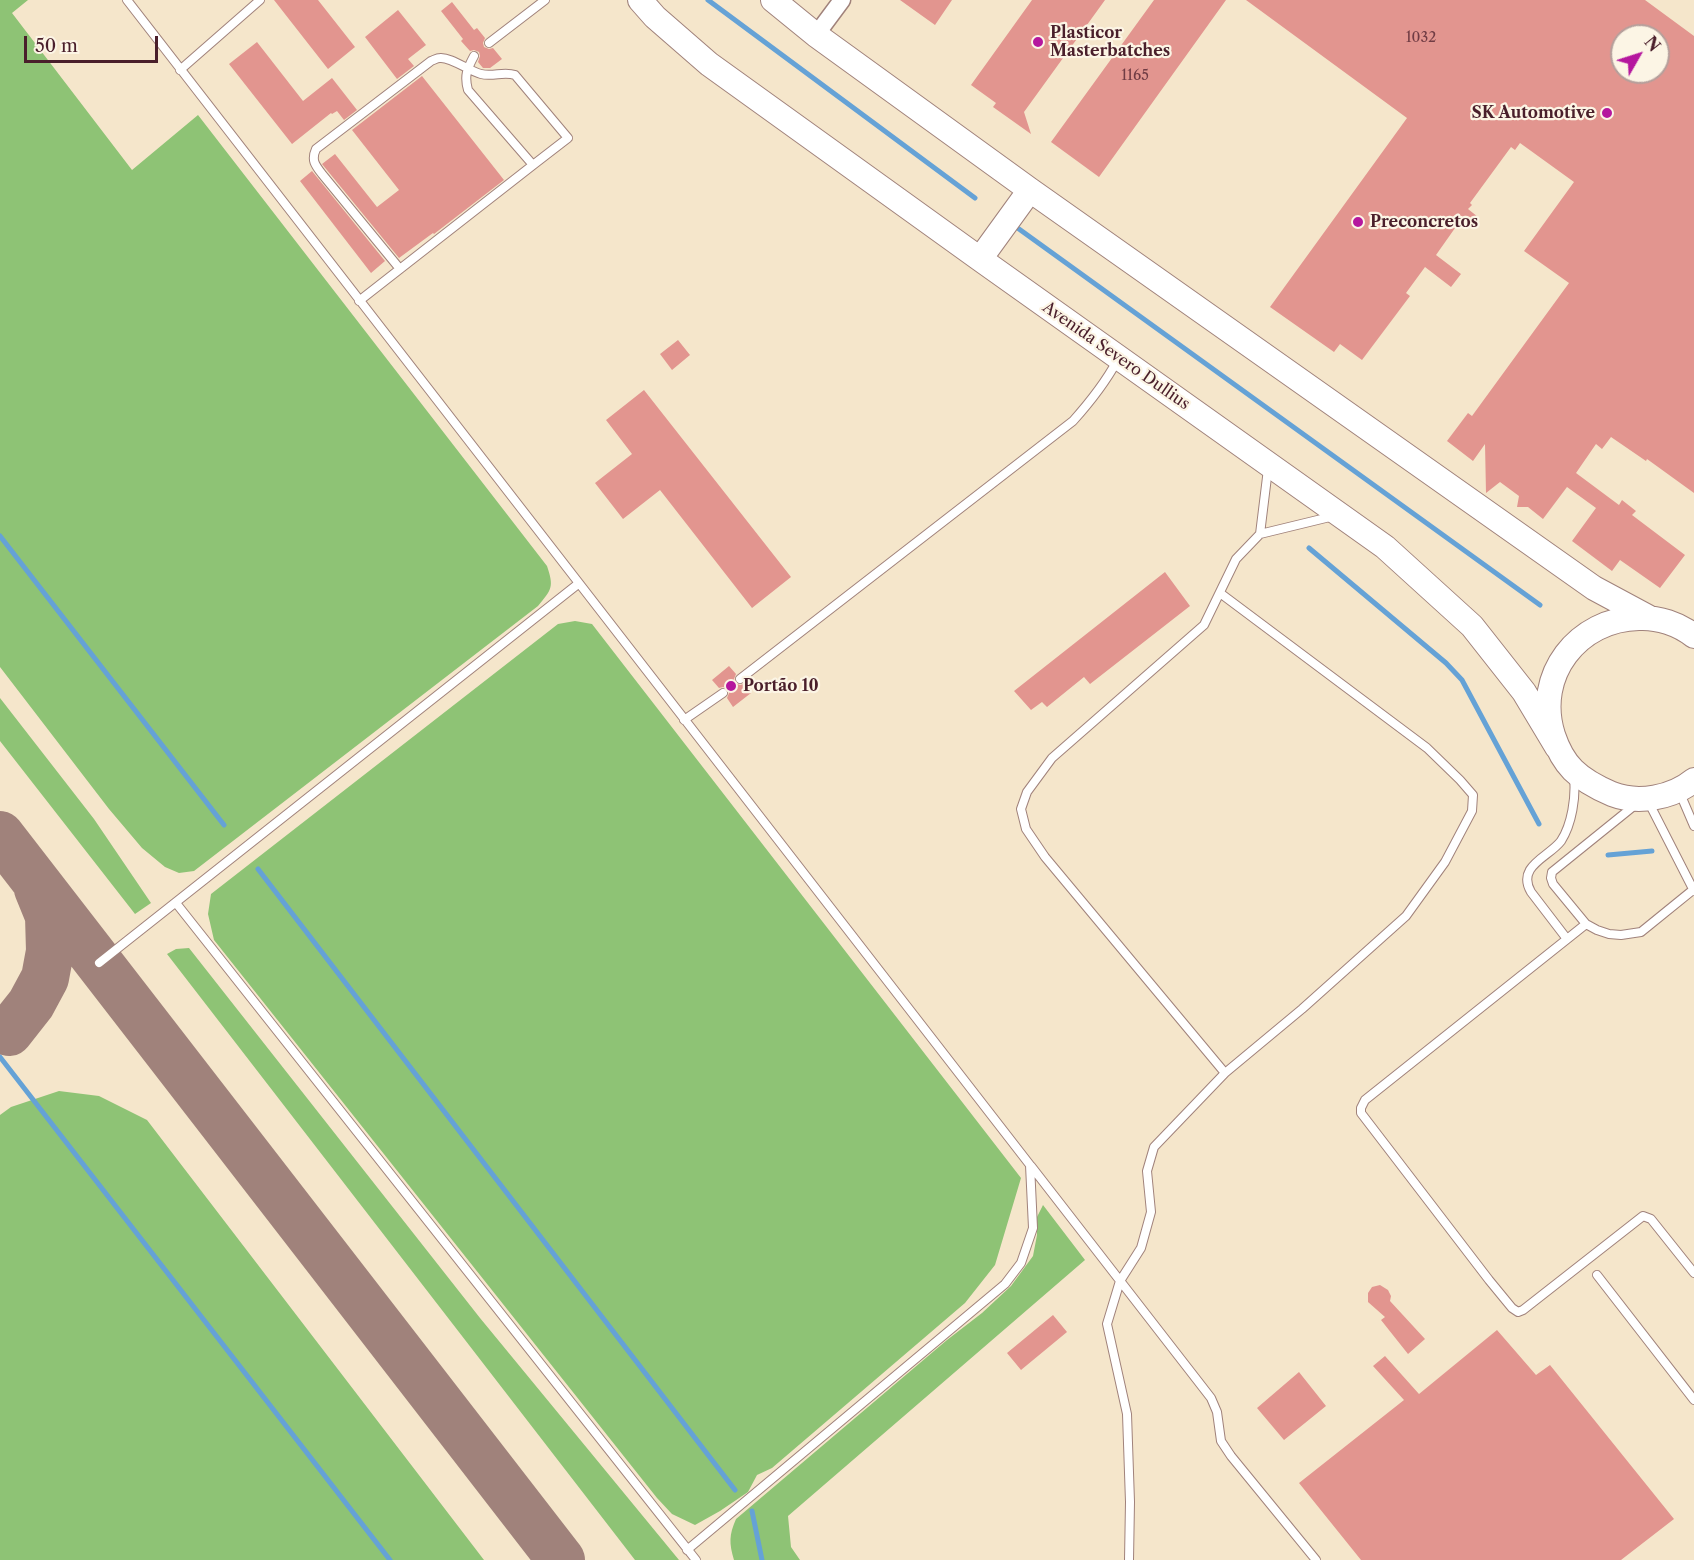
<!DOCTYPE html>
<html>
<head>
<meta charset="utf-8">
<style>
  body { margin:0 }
  #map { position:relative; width:1694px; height:1560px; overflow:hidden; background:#f5e6cb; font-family:"Libre Caslon Text",serif }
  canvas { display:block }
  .north { position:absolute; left:1610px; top:24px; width:60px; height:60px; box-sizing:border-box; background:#fcf5e5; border:2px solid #b59f9b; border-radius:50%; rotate:51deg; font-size:16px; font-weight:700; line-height:24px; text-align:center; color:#4a1f2b }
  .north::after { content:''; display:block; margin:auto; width:21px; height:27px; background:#b5179e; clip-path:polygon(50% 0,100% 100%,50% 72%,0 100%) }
  .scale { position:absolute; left:24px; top:36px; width:134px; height:27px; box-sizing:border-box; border:3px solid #4a1f2b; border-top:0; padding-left:8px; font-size:18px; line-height:21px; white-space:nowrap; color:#4a1f2b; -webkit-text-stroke:4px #fcf5e5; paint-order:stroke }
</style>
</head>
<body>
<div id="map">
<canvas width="1694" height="1560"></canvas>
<div class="north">N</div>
<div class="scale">50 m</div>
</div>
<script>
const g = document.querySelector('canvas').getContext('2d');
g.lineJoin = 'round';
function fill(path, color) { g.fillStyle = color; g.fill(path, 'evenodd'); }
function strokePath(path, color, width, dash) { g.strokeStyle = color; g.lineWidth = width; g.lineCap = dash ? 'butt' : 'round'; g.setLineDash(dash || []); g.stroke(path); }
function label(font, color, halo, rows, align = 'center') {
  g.font = font + ' "Libre Caslon Text",serif'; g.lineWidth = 4.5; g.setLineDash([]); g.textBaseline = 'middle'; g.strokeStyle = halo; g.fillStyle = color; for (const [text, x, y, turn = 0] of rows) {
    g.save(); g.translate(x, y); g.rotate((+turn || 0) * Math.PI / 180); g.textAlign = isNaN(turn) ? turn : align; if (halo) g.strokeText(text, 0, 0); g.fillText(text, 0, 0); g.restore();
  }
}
const green = new Path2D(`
  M0 0H28L12 13 132 170 198 115 547 566C554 587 552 589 538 606L194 871 179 873 165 867 142 848 109 809 0 667Z
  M575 621 592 624 1021 1178 995 1265 965 1303 772 1468 757 1475 748 1492 720 1511 695 1525 672 1514 657 1498 214 940 208 914 211 894 558 624Z
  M0 698 94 819 151 903 135 914 0 741Z
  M189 948 480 1318 679 1560H635L167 954 176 949Z
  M59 1091 99 1096 147 1120 484 1560H0V1115L11 1107Z
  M1043 1205 1085 1260 788 1516 791 1547 800 1560H734C729 1543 729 1535 736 1519L947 1340 982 1313 1011 1286 1033 1256 1037 1235V1217Z`);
const stream = new Path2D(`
  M708 0 975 198
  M1019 229 1540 605
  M0 536 224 825
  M1309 548 1446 663 1462 680 1539 824
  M1608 855 1652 851
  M258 869 735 1490
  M0 1057 390 1560
  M752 1511 762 1560`);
const taxiway = new Path2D(`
  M0 835 561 1560
  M9 1032 31 1004 45 978 50 951 49 916 38 889`);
const building = new Path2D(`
  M274 0H318L355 47 328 69Z
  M900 0H952L935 25Z
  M1032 0H1105L1024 112 1031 134 993 107 996 103 971 85Z
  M1154 0H1226L1099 177 1051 142Z
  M1246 0H1645L1694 36V493L1647 459 1646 461 1611 437 1602 449 1596 444 1576 473 1619 505 1622 500 1636 511 1632 515 1685 555 1660 588 1620 560 1612 571 1572 541 1596 508 1567 487 1543 519 1528 507H1517L1519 496 1500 482 1486 493 1485 444 1473 461 1447 441 1468 413 1472 416 1569 283 1524 251 1574 182 1520 143 1515 150 1511 147 1470 203 1472 205 1468 209 1478 217 1470 228 1460 221 1436 255 1461 274 1451 287 1425 267 1406 293 1410 296 1362 360 1340 344 1334 352 1270 307 1407 118ZM1622 36H1658V72H1622Z
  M452 2 474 30 477 28 485 38 483 43 484 47 489 49 493 48 502 59 490 68H483L478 62 480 56 479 52 474 50 470 51 461 41 463 39 441 11Z
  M398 10 426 45 408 59 414 66 397 79 365 37Z
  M257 42 303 101 332 78 357 110 344 120 337 111 332 114 331 113 292 144 229 64Z
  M422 76 504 180 434 234 433 233 399 258 322 164 335 154 377 207 399 190 352 130Z
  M312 171 385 261 371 273 300 181Z
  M678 340 690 355 672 370 660 354Z
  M644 390 791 577 752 608 660 490 623 519 595 483 632 454 606 420Z
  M1165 572 1190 606 1090 684 1084 677 1047 707 1042 702 1031 710 1014 691Z
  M729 666 736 674 734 679 735 683 740 685 744 684 751 693 733 707 727 698 729 693 728 689 723 687 719 688 712 680Z
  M1380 1285 1388 1290 1391 1296 1390 1301 1425 1339 1408 1354 1381 1320 1385 1317 1368 1302V1293L1372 1287Z
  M1053 1315 1067 1332 1021 1370 1007 1353Z
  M1497 1330 1536 1375 1550 1365 1674 1519 1621 1560H1361L1299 1483 1404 1400 1373 1366 1385 1356 1419 1394Z
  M1299 1372 1326 1406 1284 1440 1257 1408Z`);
const service = new Path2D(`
  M127 0 1030 1165 1033 1228 1021 1263 1005 1284 687 1550
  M489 43 545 0
  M180 70 260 0
  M400 269 322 174C315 165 311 160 316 149L431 61C434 60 437 58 440 58 451 57 469 71 481 74 493 77 504 71 515 75L568 138 533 165 468 90C464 76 467 69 474 56
  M359 301 533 165
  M1260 534 1268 469
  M740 679 1073 421C1090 402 1105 383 1117 361
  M684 720 723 693
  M1679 791 1694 826
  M1648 801 1694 891
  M1635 805 1552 872 1551 878 1553 884 1586 924 1597 930 1609 934 1621 935 1641 932 1694 889
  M176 903 696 1560
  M1586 924 1365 1100 1361 1108V1113L1489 1280 1512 1308 1518 1312 1523 1310 1643 1216 1651 1219 1694 1273
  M1567 939 1531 892C1516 866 1549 857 1561 841 1572 824 1576 797 1574 777
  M99 963 578 584
  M1225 1073 1045 857 1026 829 1021 809 1027 792 1052 758 1204 625 1236 559 1260 534 1334 516
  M1031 1166 1211 1398 1217 1412 1221 1441 1231 1456 1316 1560
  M1597 1275 1694 1400
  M1129 1560 1130 1502 1127 1414 1107 1324 1120 1281 1141 1248 1151 1212 1147 1171 1154 1147 1225 1073 1302 1009 1406 916 1445 862 1472 811 1473 795 1460 780 1427 748 1220 593`);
const minor = new Path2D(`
  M816 35 842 0`);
const secondary = new Path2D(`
  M640 0 655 17 709 64 980 259 1385 547 1472 626 1524 692 1557 747
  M773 0 816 35 1030 190 1594 588 1648 617
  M980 259 1030 190
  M1694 636C1679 624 1658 617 1639 618 1578 619 1534 675 1553 735 1557 747 1564 761 1573 770 1584 781 1598 788 1612 794 1638 804 1672 798 1694 780`);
const markers = [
  [1038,42,6,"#b5179e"],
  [1607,113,6,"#b5179e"],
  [1358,222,6,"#b5179e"],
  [731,686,6,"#b5179e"]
];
const numberNames = [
  ["1032",1421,38],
  ["1165",1135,76]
];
const poiNames = [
  ["Plasticor",1050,33],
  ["Masterbatches",1050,51],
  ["SK Automotive",1595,113,"right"],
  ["Preconcretos",1370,222],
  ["Portão 10",743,686]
];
const streetNames = [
  ["Avenida Severo Dullius",1116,356,35]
];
fill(green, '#8ec375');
strokePath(stream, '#65a2d6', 5);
strokePath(taxiway, '#a0827b', 48);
fill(building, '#e2958f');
strokePath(service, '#a0827b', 10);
strokePath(minor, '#a0827b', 19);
strokePath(secondary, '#a0827b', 26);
strokePath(service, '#fff', 8);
strokePath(minor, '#fff', 16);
strokePath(secondary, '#fff', 24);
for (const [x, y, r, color] of markers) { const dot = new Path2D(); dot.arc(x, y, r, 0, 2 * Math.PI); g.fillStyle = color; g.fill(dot); strokePath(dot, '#fcf5e5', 2); }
label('14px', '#703c44', null, numberNames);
label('bold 16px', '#4a1f2b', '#fcf5e5', poiNames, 'left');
label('16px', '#4a1f2b', '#fcf5e5', streetNames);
</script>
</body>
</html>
